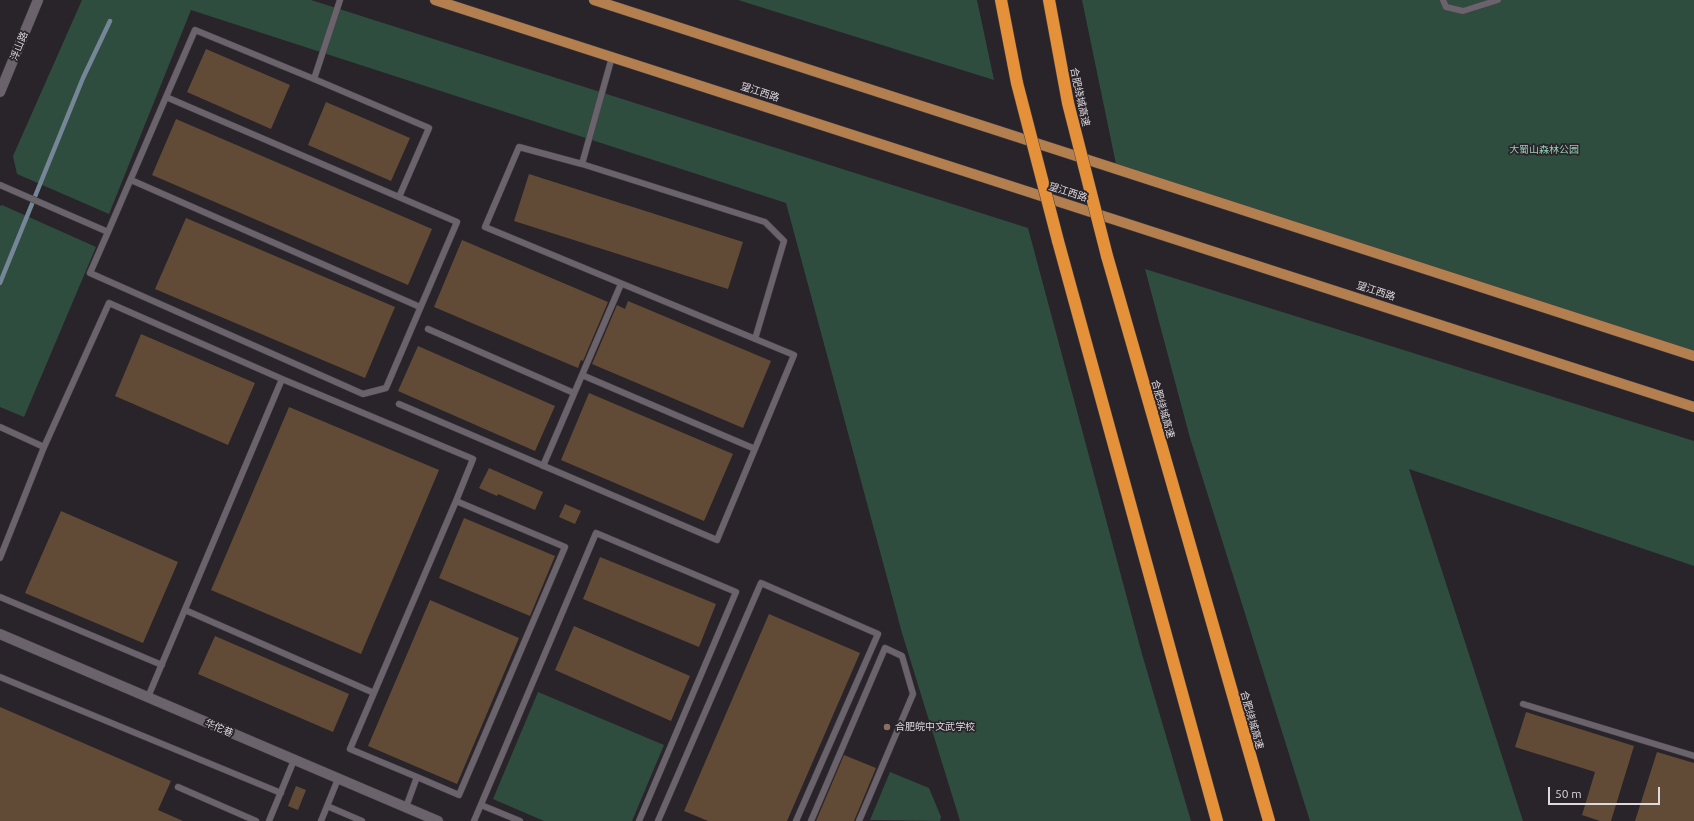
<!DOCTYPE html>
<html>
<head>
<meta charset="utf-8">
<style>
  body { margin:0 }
  #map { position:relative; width:1694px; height:821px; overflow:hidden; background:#29232a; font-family:Ubuntu,sans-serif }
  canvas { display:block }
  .scale { position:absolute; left:1548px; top:787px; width:112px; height:18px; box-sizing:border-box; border:2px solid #ddd9dd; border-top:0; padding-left:5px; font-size:12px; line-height:14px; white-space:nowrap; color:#ddd9dd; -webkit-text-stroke:3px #29232a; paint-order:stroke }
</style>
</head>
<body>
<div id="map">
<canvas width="1694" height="821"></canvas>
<div class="scale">50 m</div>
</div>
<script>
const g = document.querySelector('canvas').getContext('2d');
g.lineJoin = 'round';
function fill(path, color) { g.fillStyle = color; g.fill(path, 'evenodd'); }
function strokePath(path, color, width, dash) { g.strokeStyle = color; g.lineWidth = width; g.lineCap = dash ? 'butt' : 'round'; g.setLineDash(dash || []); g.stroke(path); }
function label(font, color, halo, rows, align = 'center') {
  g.font = font + ' Ubuntu,"Noto Sans SC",sans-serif'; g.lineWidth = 3.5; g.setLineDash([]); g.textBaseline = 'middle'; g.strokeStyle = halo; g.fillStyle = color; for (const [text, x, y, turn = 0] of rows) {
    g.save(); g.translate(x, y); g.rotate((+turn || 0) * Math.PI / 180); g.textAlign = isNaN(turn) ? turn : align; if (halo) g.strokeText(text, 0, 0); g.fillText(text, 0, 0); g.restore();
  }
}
const green = new Path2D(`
  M82 0H311L1028 228 1142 654 1191 821H960L902 633 786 203 191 10 109 214 17 174 13 156Z
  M738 0H977L994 80Z
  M1082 0H1694V356L1117 169Z
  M2 205 96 247 24 417 0 407V206Z
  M1145 269 1694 441V566L1409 469 1523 821H1310L1190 438Z
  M538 692 664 745 632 821H544L493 799Z
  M890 772 929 788 941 817 940 821 870 820Z`);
const stream = new Path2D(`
  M0 283 83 78 110 21`);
const building = new Path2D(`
  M206 49 290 85 271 129 187 92Z
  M326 102 410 138 391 181 308 145Z
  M176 119 432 229 408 285 152 175Z
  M529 174 743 242 728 289 514 221Z
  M186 218 395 307 365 378 155 289Z
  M462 240 608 302 583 361 581 360 578 368 434 307Z
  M628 301 771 361 743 428 592 364 617 305 625 309Z
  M141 334 255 383 228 445 115 396Z
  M418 346 555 406 535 451 398 391Z
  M589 393 733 454 704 521 561 460Z
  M289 407 439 470 361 654 211 590Z
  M489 468 543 492 535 510 498 494 497 496 479 488Z
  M565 504 581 511 575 524 559 517Z
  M61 511 178 562 143 643 25 593Z
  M464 518 555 556 530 616 439 578Z
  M600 557 716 604 699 647 583 599Z
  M430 600 519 638 457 784 368 746Z
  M769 614 860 653 787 821H708L684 811Z
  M574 626 690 676 671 721 555 670Z
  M215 636 349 694 333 732 198 674Z
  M0 707 171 781 158 810 183 821H0Z
  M1526 712 1634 746 1611 821H1600L1582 815 1595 772 1515 747Z
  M1657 752 1694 763V821H1635Z
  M844 755 876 768 854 821H816Z
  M296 786 306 790 298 810 288 806Z`);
const service = new Path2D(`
  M340 0 314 79 429 128 399 197
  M1443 0 1446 7 1463 11 1498 0
  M166 97 195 30 314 79
  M582 164 765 222 784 241 755 339
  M131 180 420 307
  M0 185 108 232 90 273 363 394 386 388 457 222 166 97 108 232
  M428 329 574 393
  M582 375 755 449
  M399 404 717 540 794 355 485 227 519 147 582 164 612 57
  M0 427 44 447 109 303 282 379
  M543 466 621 284
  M0 558 44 447
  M0 597 162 665
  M185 610 374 693
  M0 677 281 793
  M148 697 282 379 473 459 456 501
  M1523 704 1694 756
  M178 787 256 821
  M481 805 520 821
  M327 806 362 821
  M406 807 417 777 459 795 565 547 456 501 350 749 417 777
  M269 821 294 760
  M321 821 338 779
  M474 821 596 533 736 592 639 821
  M658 821 761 583 878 634 796 821
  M811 821 885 648 902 656 913 694 859 821`);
const minor = new Path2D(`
  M0 634 438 821`);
const tertiary = new Path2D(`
  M0 92 38 0`);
const primary = new Path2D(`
  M435 0 1694 407
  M594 0 1694 356`);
const motorway = new Path2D(`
  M1001 0 1017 83
  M1049 0 1068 103
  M1058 241 1217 821
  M1107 256 1269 821`);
const motorwayBridge = new Path2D(`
  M1017 83 1058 241
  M1068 103 1107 256`);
const markers = [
  [887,727,4,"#8d6e63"]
];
const streetNames = [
  ["浮山路",19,46,-68],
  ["望江西路",760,92,18],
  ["合肥绕城高速",1080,97,78],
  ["望江西路",1068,192,18],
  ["望江西路",1376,291,18],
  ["合肥绕城高速",1163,409,74],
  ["合肥绕城高速",1252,720,74],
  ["华佗巷",219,728,23]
];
const parkNames = [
  ["大蜀山森林公园",1544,150]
];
const poiNames = [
  ["合肥皖中文武学校",895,727]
];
fill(green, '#2f4d3f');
strokePath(stream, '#758796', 4.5);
fill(building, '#624b36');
strokePath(service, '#464147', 7);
strokePath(minor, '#464147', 11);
strokePath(tertiary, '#464147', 11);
strokePath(primary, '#464147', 11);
strokePath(motorway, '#464147', 13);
strokePath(service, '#6a636b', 6);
strokePath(minor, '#6a636b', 10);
strokePath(tertiary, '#6a636b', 10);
strokePath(primary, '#b47f4e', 10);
strokePath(motorway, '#e5913a', 12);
strokePath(motorwayBridge, '#464147', 13, []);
strokePath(motorwayBridge, '#e5913a', 12);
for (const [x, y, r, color] of markers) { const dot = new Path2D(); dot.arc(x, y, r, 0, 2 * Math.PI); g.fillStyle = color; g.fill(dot); strokePath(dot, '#29232a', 1.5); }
label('10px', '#ddd9dd', '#29232a', streetNames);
label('10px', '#92d0b2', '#29232a', parkNames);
label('10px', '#ddd9dd', '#29232a', poiNames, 'left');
</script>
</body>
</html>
